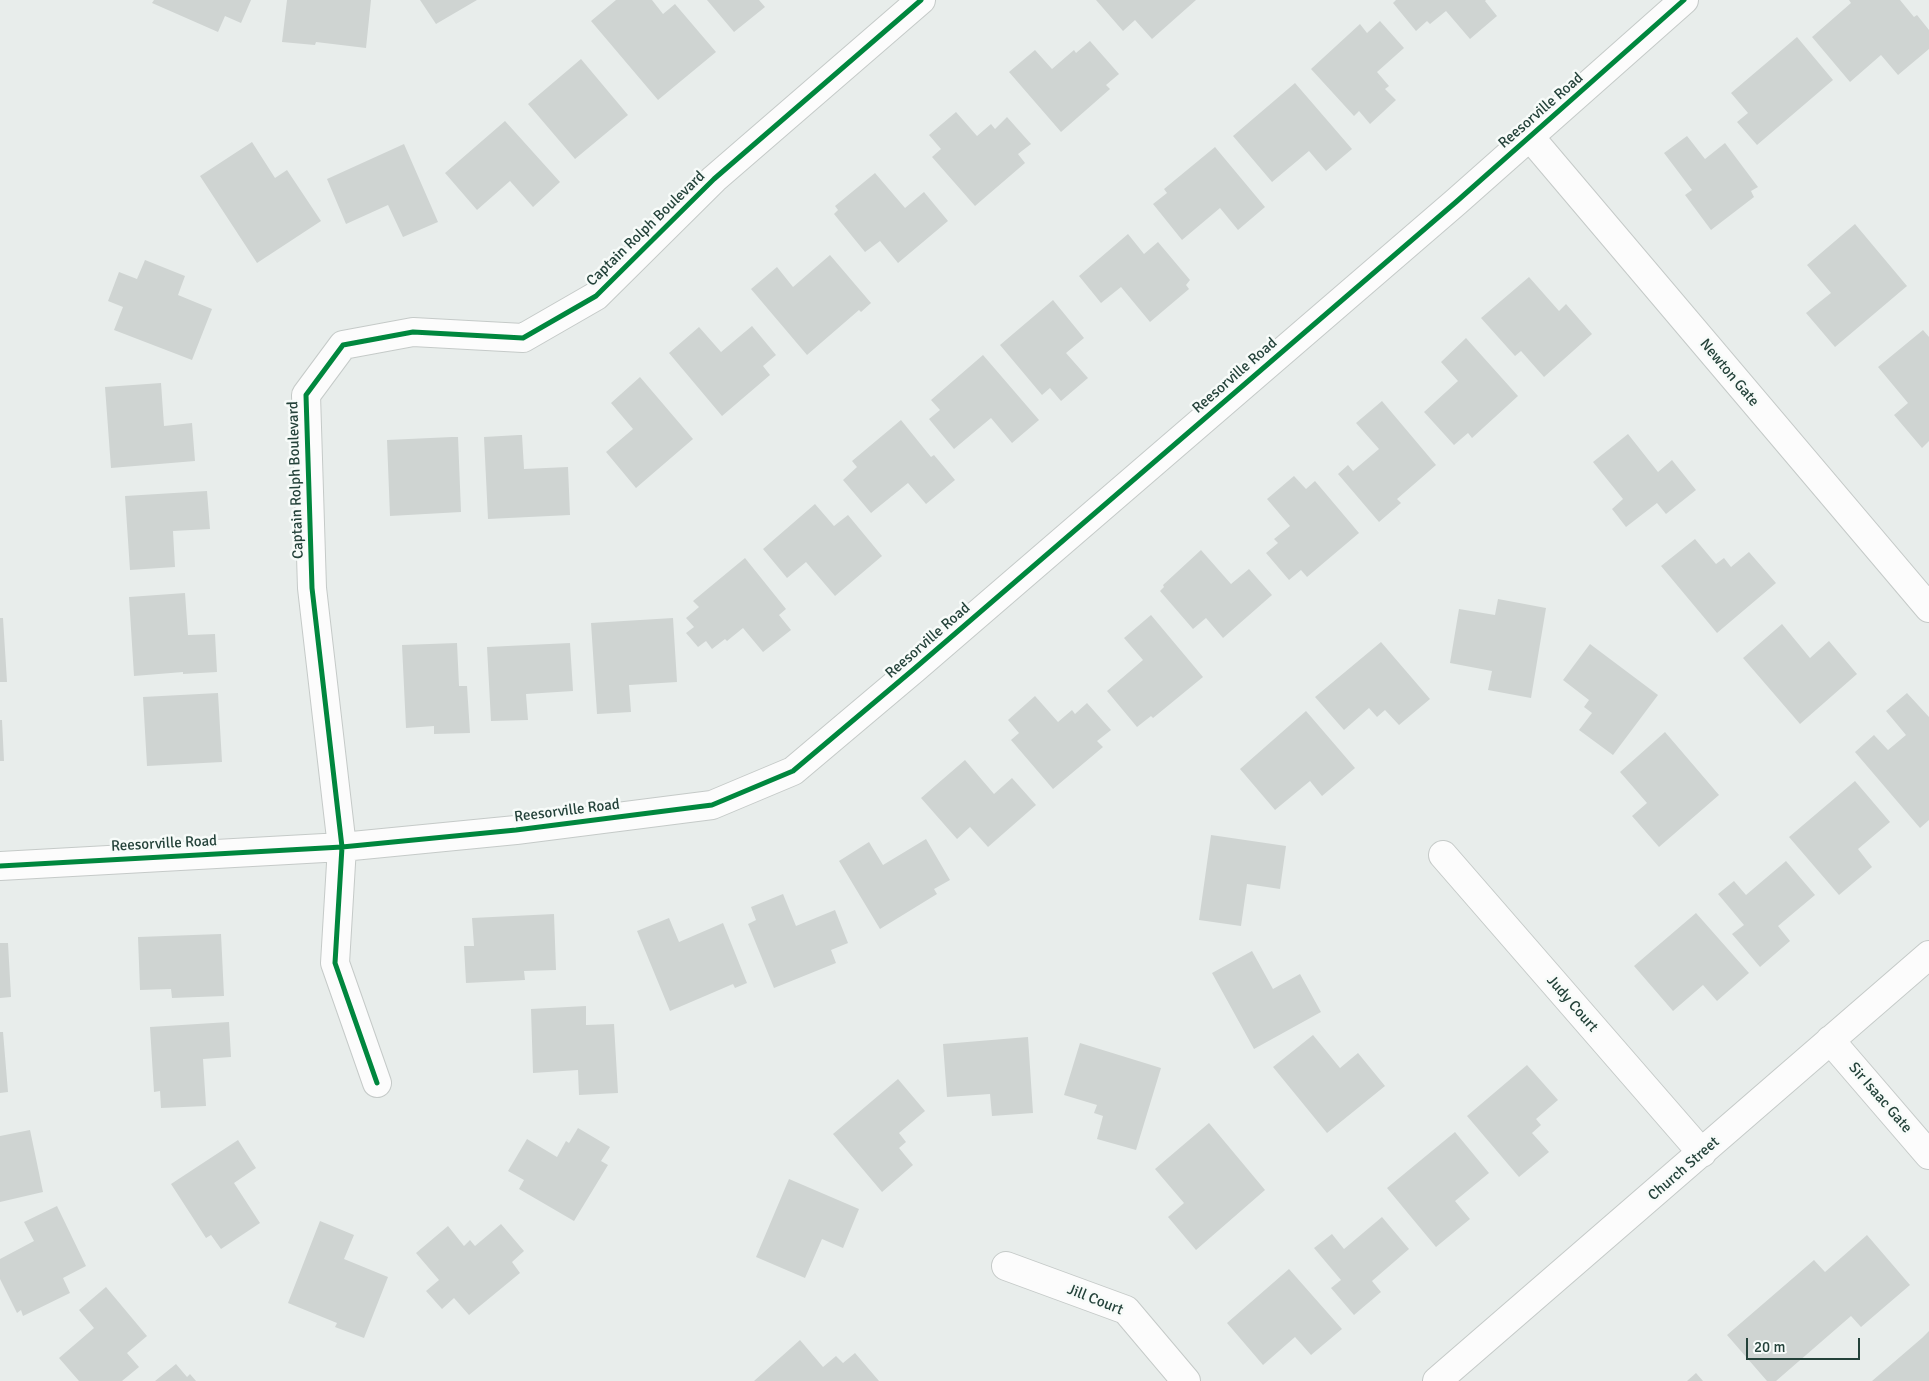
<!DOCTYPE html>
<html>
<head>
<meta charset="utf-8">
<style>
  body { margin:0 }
  #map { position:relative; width:1929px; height:1381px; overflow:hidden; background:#e8edeb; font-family:Signika,sans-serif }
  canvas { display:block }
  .scale { position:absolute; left:1746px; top:1338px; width:114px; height:22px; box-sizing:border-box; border:2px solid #24423a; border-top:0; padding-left:6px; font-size:15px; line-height:18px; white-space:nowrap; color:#24423a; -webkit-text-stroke:4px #f7fbf9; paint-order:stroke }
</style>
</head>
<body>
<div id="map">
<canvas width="1929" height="1381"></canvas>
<div class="scale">20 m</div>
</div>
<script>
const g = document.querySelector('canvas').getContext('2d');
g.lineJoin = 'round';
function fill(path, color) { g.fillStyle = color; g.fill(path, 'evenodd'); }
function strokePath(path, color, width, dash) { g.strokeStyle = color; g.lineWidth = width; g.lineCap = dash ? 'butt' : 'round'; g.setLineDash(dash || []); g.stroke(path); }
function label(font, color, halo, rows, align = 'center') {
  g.font = font + ' Signika,sans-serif'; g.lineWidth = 5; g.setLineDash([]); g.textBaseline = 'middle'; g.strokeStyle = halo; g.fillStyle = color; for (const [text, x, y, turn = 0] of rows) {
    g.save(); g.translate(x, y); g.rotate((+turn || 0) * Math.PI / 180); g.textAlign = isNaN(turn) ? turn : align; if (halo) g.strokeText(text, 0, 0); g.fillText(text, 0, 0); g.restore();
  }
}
const building = new Path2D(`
  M154 0H251L241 23 225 16 218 32 152 3Z
  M287 0H371L366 48 316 42 315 45 282 42Z
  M420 0H477L436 24Z
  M616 0H652L663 14 675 4 716 52 658 100 591 21Z
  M707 0H759L765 7 734 32Z
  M1096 0H1196L1152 39 1135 20 1123 31Z
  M1396 0H1486L1485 1 1497 16 1470 39 1446 11 1430 24 1427 21 1416 31 1393 3Z
  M1849 0H1900L1914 17 1917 15 1929 30V49L1898 75 1881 55 1850 82 1812 37 1851 3Z
  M1380 21 1404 48 1377 72 1389 86 1385 89 1396 100 1370 124 1359 111 1354 116 1311 69 1360 24 1367 33Z
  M1797 37 1833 80 1757 145 1737 122 1748 113 1731 93Z
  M1090 41 1119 74 1106 85 1110 89 1061 132 1009 72 1035 50 1052 69 1074 50 1076 53Z
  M581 59 628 115 575 159 528 104Z
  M1295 83 1352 149 1326 171 1309 151 1272 182 1233 136Z
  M956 112 977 136 991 124 995 129 1007 117 1031 144 1018 154 1025 163 975 206 932 157 941 149 929 135Z
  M505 121 560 182 533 207 510 181 477 210 445 173Z
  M1687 136 1705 159 1725 143 1758 187 1751 191 1754 197 1711 230 1685 195 1692 190 1664 153Z
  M252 142 275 178 287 170 321 221 257 263 200 176Z
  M404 144 438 222 403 237 388 205 346 224 327 179Z
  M1215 147 1265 207 1238 230 1220 208 1182 240 1153 204 1167 193 1164 189Z
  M875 173 905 208 924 192 948 221 898 263 880 241 865 252 834 214 838 210 835 206Z
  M1855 224 1907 286 1835 347 1806 313 1831 293 1807 265Z
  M1128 234 1144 254 1158 242 1190 280 1186 285 1189 289 1150 322 1121 287 1101 303 1079 276Z
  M830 255 871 303 861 312 859 310 807 355 751 289 777 267 793 287Z
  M145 260 185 276 178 295 212 309 192 360 114 330 123 307 108 301 119 272 137 279Z
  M1529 277 1559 311 1566 304 1592 334 1544 377 1521 351 1515 356 1481 318Z
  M1053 300 1084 338 1066 353 1088 378 1061 401 1050 388 1042 395 1000 345Z
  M752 326 776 355 763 366 770 375 722 416 669 353 699 327 721 352Z
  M1923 330 1929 337V441L1922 448 1894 415 1908 403 1878 367Z
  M1466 338 1518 396 1472 438 1468 433 1454 445 1424 412 1458 381 1441 362Z
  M983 355 1039 420 1012 443 991 418 954 449 929 419 940 410 931 400Z
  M640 377 693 439 636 488 606 452 633 429 611 403Z
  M161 383 164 426 192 423 195 461 111 468 105 387Z
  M1382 401 1436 465 1397 499 1401 503 1379 522 1338 474 1348 465 1353 471 1379 449 1356 423Z
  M901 420 931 457 934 455 955 480 926 504 908 483 871 513 843 480 857 467 852 461Z
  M1628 434 1658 472 1672 460 1696 490 1666 514 1657 503 1626 527 1612 509 1623 499 1593 462Z
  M519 435H522L524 469 568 467 570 515 488 519 484 437Z
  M452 437H458L461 512 390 516 387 440Z
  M1294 476 1306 489 1315 481 1359 533 1307 577 1301 570 1289 580 1266 553 1278 543 1274 539 1290 526 1267 499Z
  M207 491 210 529 173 531 175 567 130 570 125 496Z
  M815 504 834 526 848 515 882 556 835 596 806 562 787 578 763 549Z
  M1695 539 1716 564 1724 558 1731 567 1749 552 1776 583 1717 633 1661 566Z
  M1201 550 1231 584 1249 569 1272 595 1223 638 1206 618 1193 629 1160 591 1164 587 1163 585Z
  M745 558 786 609 779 615 791 630 763 652 743 628 727 641 725 639 712 649 706 641 698 647 686 633 694 627 686 618 699 607 693 601Z
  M185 593 188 635 215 634 217 672 183 674V672L134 676 129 597Z
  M1498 599 1546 608 1531 698 1488 690 1492 671 1450 663 1459 609 1495 615Z
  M1151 615 1203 677 1153 718 1151 716 1137 727 1107 691 1143 660 1124 638Z
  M0 618H3L7 682H0Z
  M673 618 677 682 629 685 631 712 597 714 591 623Z
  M1782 624 1810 658 1829 641 1857 674 1800 724 1743 658Z
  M1381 642 1430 699 1399 725 1385 710 1377 717 1369 708 1344 730 1315 697Z
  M457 643 459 686H467L470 733 434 734V726L406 728 402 645Z
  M570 643 573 691 526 694 528 720 491 721 487 647Z
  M1590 644 1658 695 1613 755 1579 730 1592 713 1584 707 1589 700 1563 680Z
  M218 693 222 762 147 766 143 697Z
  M1907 693 1929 717V820L1920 828 1855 752 1874 735 1888 750 1906 735 1886 711Z
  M1035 696 1058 722 1072 710 1075 714 1087 703 1111 730 1097 741 1103 747 1053 789 1011 740 1019 733 1008 720Z
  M1306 711 1355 768 1322 796 1310 781 1275 810 1240 769Z
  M0 720H2L4 761H0Z
  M1665 732 1719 795 1659 847 1632 816 1647 803 1620 772Z
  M965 760 994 794 1012 778 1036 805 988 847 970 827 957 839 921 798Z
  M1855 781 1890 822 1858 849 1872 867 1839 895 1789 837Z
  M1211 835 1286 846 1280 889 1247 884 1241 926 1199 920Z
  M926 839 950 880 934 889 937 894 880 929 839 861 869 842 883 865Z
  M1786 861 1815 895 1778 926 1790 941 1760 967 1732 934 1744 925 1718 894 1734 881 1746 895Z
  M783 894 796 926 835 910 848 943 831 950 836 963 774 988 748 924 756 920 751 907Z
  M1696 913 1749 973 1717 1001 1703 985 1673 1011 1634 966Z
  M554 914 556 970 524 971 525 980 466 983 464 946H474L472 918Z
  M669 918 679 942 723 923 747 983 735 988 733 984 670 1011 637 931Z
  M221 934 224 996 172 998 171 989 140 990 138 937Z
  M0 943H8L11 997 0 998Z
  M1252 951 1273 989 1300 974 1321 1012 1254 1049 1212 973Z
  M586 1006V1025L614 1024 618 1093 579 1095 578 1070 533 1073 531 1009Z
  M229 1022 231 1057 203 1059 206 1106 161 1108 160 1091 154 1092 150 1027Z
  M0 1032H3L8 1092 0 1093Z
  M1313 1035 1340 1068 1358 1053 1385 1086 1327 1133 1273 1067Z
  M1028 1037 1033 1113 992 1116 990 1094 947 1097 943 1044Z
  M1080 1043 1161 1068 1136 1150 1097 1139 1103 1116 1094 1113 1097 1105 1064 1095Z
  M1527 1065 1558 1100 1536 1119 1541 1125 1532 1133 1549 1152 1519 1177 1467 1116Z
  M898 1079 925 1111 899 1133 906 1142 899 1148 913 1165 882 1192 833 1134Z
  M1209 1123 1265 1190 1196 1250 1168 1217 1184 1203 1155 1169Z
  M578 1128 610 1147 601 1161 608 1165 574 1221 519 1189 524 1180 508 1171 527 1139 557 1157 566 1141 569 1143Z
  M30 1130 43 1192 0 1202V1136Z
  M1455 1132 1489 1173 1455 1201 1470 1219 1436 1247 1387 1188Z
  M238 1140 256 1168 234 1183 260 1223 221 1249 211 1235 206 1238 171 1184Z
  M789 1179 859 1209 843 1248 822 1239 805 1278 756 1257Z
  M57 1206 86 1266 63 1278 70 1293 23 1316 21 1310 17 1313 0 1279V1259L34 1241 24 1222Z
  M1382 1217 1409 1249 1372 1281 1381 1292 1354 1315 1331 1288 1341 1280 1314 1248 1332 1234 1344 1249Z
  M320 1221 354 1235 344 1259 388 1277 364 1338 335 1327 337 1323 288 1303Z
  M501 1224 524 1251 512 1262 520 1273 469 1315 454 1298 442 1309 426 1291 439 1280 416 1253 448 1226 464 1246 470 1240 475 1246Z
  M1867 1235 1910 1285 1861 1327 1851 1316 1776 1381H1767L1727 1335 1814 1260 1825 1272Z
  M1289 1269 1342 1329 1311 1355 1295 1337 1263 1365 1227 1323Z
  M106 1287 147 1336 127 1353 139 1367 122 1381H79L59 1358 94 1328 79 1310Z
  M1929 1331V1381H1872L1922 1338Z
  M800 1340 823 1367 836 1356 843 1363 855 1353 879 1381H754Z
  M176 1364 187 1377 190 1374 196 1381H155Z
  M1696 1373 1703 1381H1687Z`);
const minor = new Path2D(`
  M1530 137 1929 608
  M1443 855 1702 1153
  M0 866 342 847 516 830 712 805 793 771 914 669 1456 202 1684 0
  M1830 1040 1929 1155
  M377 1083 335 963 342 847 312 588 306 395 343 345 413 332 523 338 596 296 714 179 921 0
  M1006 1266 1126 1310 1186 1381
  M1437 1381 1929 955`);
const cycleway = new Path2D(`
  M0 866 342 847 516 830 712 805 793 771 914 669 1456 202 1684 0
  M377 1083 335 963 342 847 312 588 306 395 343 345 413 332 523 338 596 296 714 179 921 0`);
const streetNames = [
  ["Reesorville Road",1541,111,-41],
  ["Captain Rolph Boulevard",646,229,-44],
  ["Newton Gate",1729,373,50],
  ["Reesorville Road",1235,376,-41],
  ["Captain Rolph Boulevard",296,480,-92],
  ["Reesorville Road",928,641,-41],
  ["Reesorville Road",567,811,-7],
  ["Reesorville Road",164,844,-3],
  ["Judy Court",1572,1004,49],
  ["Sir Isaac Gate",1880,1098,49],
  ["Church Street",1684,1169,-41],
  ["Jill Court",1095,1300,22]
];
fill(building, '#cfd4d2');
strokePath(minor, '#c5cac8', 30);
strokePath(minor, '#fcfcfc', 28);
strokePath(cycleway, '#00873e', 5);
label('15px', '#24423a', '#f7fbf9', streetNames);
</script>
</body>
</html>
